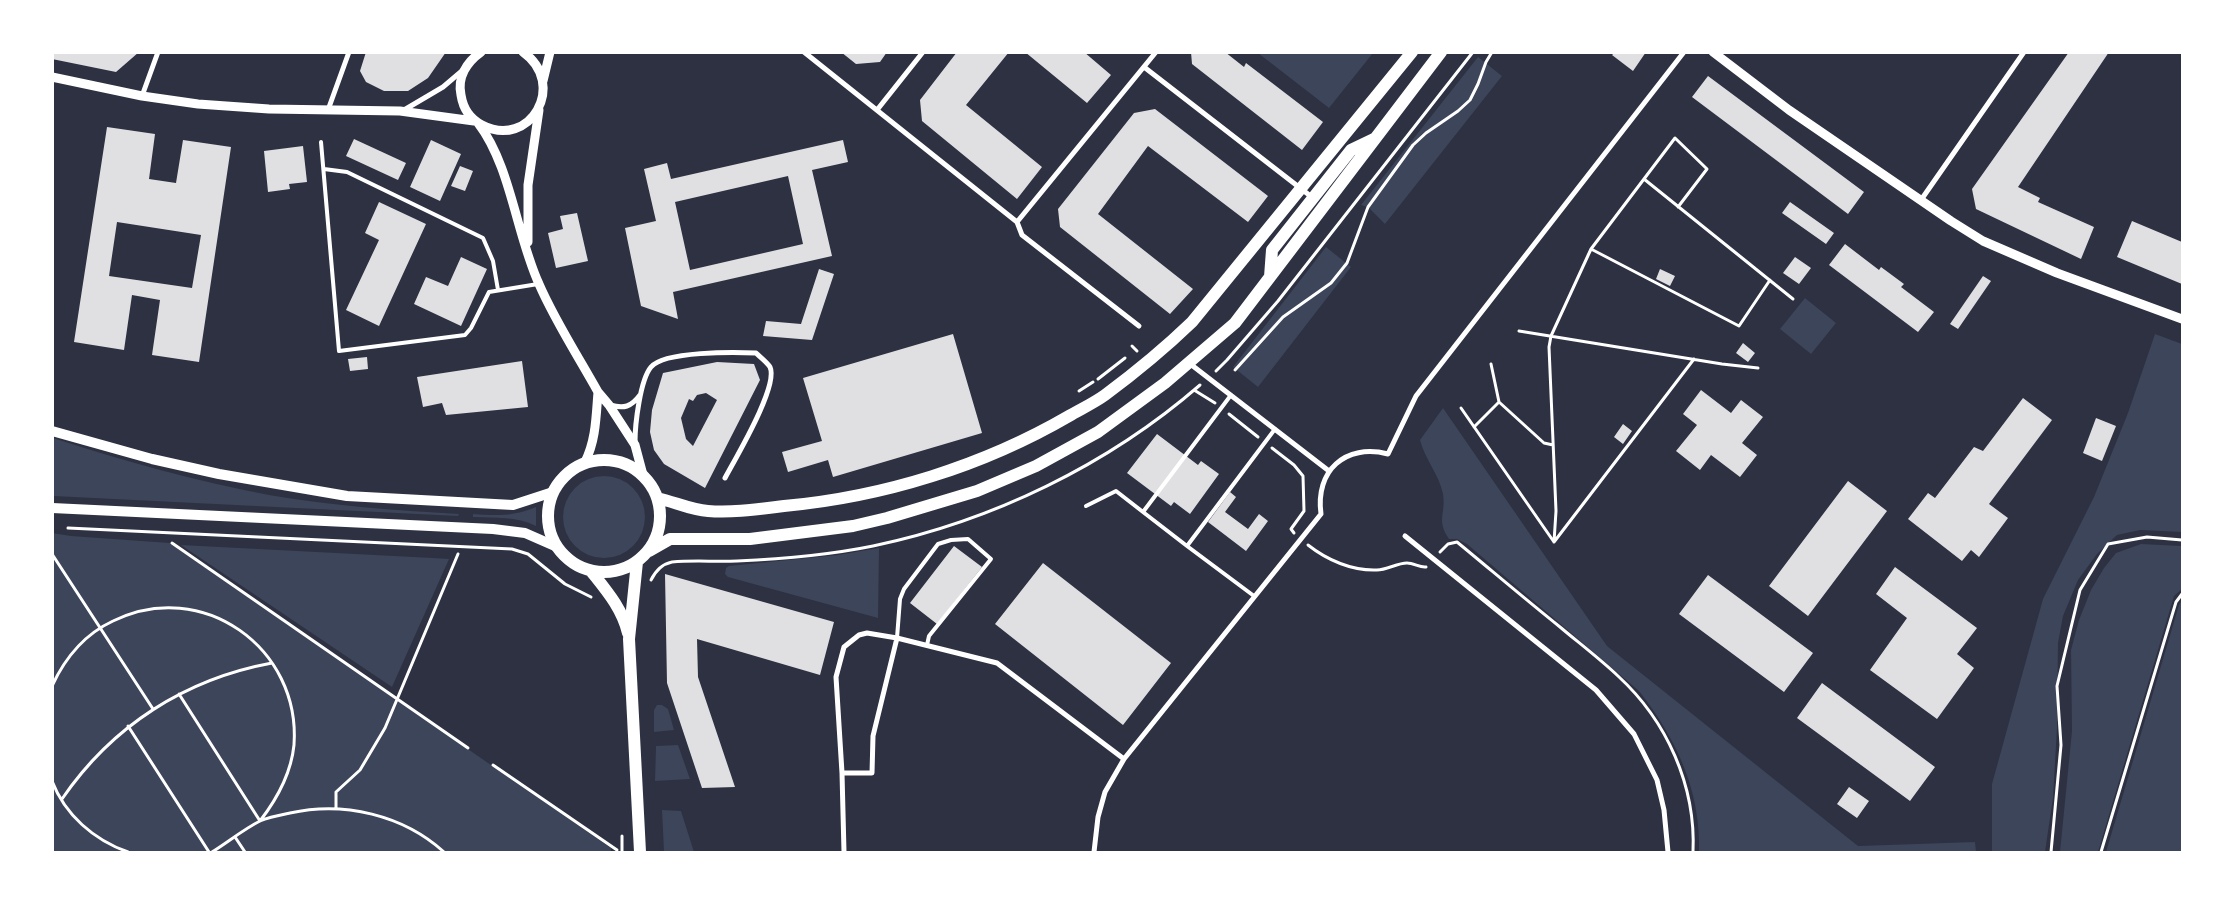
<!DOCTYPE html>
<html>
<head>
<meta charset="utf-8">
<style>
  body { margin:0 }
  #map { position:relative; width:2235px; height:905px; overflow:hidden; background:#2d3142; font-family:"DM Sans",sans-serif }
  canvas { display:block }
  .frame { position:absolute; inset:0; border:54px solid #fff; pointer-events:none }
</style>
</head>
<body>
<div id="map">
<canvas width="2235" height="905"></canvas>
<div class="frame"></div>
</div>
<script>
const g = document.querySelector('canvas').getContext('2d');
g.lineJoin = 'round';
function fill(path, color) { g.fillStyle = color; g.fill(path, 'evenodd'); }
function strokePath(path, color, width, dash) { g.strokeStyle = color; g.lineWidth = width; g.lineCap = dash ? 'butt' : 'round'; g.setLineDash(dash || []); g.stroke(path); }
const green = new Path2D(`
  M1258 53H1373L1329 108Z
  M1478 57 1502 76 1385 224 1368 207 1361 205Z
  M1326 247 1351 267 1258 387 1233 367Z
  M1805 298 1836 323 1811 354 1780 329Z
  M2155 334 2182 344V532L2140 530 2117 535 2097 554 2078 580 2063 616 2058 643 2057 728 2053 798 2045 852H1992V784L2043 599 2094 497 2128 413Z
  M1443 408 1607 646 1858 846 1975 842 1976 852H1699C1701 791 1676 738 1639 691L1467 544 1457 539H1449C1436 520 1446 514 1443 494 1439 474 1425 460 1420 440Z
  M53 438C124 461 196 481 269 495 332 506 395 510 459 514L458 516 53 496Z
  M563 517a41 41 0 1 1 82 0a41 41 0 1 1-82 0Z
  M536 507V526C516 516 495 518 473 517V514C495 516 516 516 536 507Z
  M52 533 71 536 170 543 611 848V852H53Z
  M2141 544 2182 546V589L2174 596 2098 852H2060L2072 731 2071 650 2079 620 2091 590 2104 568 2116 553Z
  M181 545 433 558 449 559 392 687Z
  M879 548 878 618 728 577 725 574 726 568 729 566 838 555Z
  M2182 600V852H2106L2179 605Z
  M657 705H662L668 709 674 730 654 732V710Z
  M678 745 690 779 655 781 656 746Z
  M662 810 681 811 694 852H664Z`);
const building = new Path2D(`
  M52 52H139L116 72 52 59Z
  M366 52H446L428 78 408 91H384L366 82 360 71Z
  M841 52H887L880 62 856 64Z
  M957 52H1009L966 105 1042 167 1017 199 922 121 920 100Z
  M1025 52H1084L1111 75 1087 103Z
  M1191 52H1225L1244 67 1246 63 1323 122 1302 150 1192 64Z
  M1615 52H1646L1633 71 1612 55Z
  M2069 52H2109L2018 187 2040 198 2038 202 2094 227 2081 259 1976 209 1972 189Z
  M1708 76 1864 192 1848 214 1692 97Z
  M1155 109 1268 196 1248 222 1148 146 1098 214 1193 289 1170 314 1060 227 1058 209 1134 113Z
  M107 127 155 134 149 179 176 183 183 140 231 147 199 362 152 355 160 300 132 295 124 350 74 342ZM117 222 201 235 192 288 109 276Z
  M354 139 406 163 398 180 346 156Z
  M431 140 461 154 440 201 410 187Z
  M843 140 848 162 812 170 832 256 673 292 678 319 641 306 625 228 656 221 644 169 667 163 671 179ZM788 176 803 244 690 270 675 202Z
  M303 146 307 182 289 184 290 189 268 192 264 151Z
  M460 166 473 171 465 191 451 186Z
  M379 202 426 224 379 326 346 310 379 240 365 233Z
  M1790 202 1834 233 1826 244 1782 213Z
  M577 213 588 261 556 268 548 233 563 229 560 216Z
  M2132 221 2182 242V284L2117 257Z
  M1845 244 1879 270 1881 267 1904 284 1901 287 1934 312 1918 332 1829 265Z
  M461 257 487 269 461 326 414 304 426 277 448 286Z
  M1795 257 1811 268 1799 284 1783 273Z
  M819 269 834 274 812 340 763 336 766 321 801 324Z
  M1660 269 1675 276 1670 286 1656 279Z
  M1983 276 1991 281 1958 329 1950 324Z
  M953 334 982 433 833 477 828 460 788 472 782 452 822 441 803 378Z
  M1743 343 1755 353 1748 362 1736 353Z
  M367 357 368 369 350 371 348 359Z
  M522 361 528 407 446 415 442 403 423 407 417 377Z
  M717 362 754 364 760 380 705 488 664 464 654 450 650 432 652 410 663 373ZM706 393 717 400 693 446 686 439 681 418 689 399 693 401 697 395Z
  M1701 390 1731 413 1741 400 1763 417 1742 443 1757 455 1740 477 1711 455 1700 470 1676 451 1697 425 1683 414Z
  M2023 398 2052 420 1989 504 2008 518 1979 557 1971 550 1962 561 1908 519 1928 493 1935 498 1974 447 1983 451Z
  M2096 418 2116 426 2102 461 2083 453Z
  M1623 424 1632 431 1623 444 1614 437Z
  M1157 434 1198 465 1201 461 1219 474 1190 514 1174 502 1171 506 1127 473Z
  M1848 481 1887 511 1808 616 1769 586Z
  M1230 492 1236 497 1225 512 1248 529 1259 514 1268 521 1246 551 1208 522Z
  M954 546 982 567 937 624 910 603Z
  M1043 563 1171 663 1123 725 995 624Z
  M1895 567 1977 628 1957 654 1974 668 1937 719 1870 670 1907 618 1876 594Z
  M665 574 834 622 820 675 697 639 698 677 735 787 702 788 667 683Z
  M1708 575 1813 653 1784 692 1679 614Z
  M1822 683 1935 767 1910 801 1797 718Z
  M1849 787 1869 801 1857 818 1837 804Z`);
const path = new Path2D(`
  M1644 179 1793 299
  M1591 249 1739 326 1770 280
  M1519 331 1722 364 1758 368
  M1132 346 1137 351
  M1491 364 1499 402 1544 443 1553 445
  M1235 370 1283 317 1331 283 1347 263 1368 207 1413 145 1426 133 1458 111 1470 100 1478 84 1486 62 1492 52
  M1216 371 1227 360 1278 301 1473 52
  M1098 379 1125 358
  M1194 390 1215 403
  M1079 391 1093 382
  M1461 408 1554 542 1694 359
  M1229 414 1258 437
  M1474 427 1499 402
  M1272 448 1294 465 1303 476 1304 511 1291 529 1294 533
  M68 528 512 549 528 554 565 584 591 597
  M1554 542 1556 511 1549 347 1551 336 1591 249 1675 138 1707 169 1678 207
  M172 543 468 748
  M1308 545C1327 560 1352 571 1377 570 1387 570 1397 563 1407 563 1414 563 1420 568 1426 567
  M1440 552 1448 544 1457 542C1491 570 1525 599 1560 627 1579 643 1600 659 1618 676 1667 721 1696 786 1693 852
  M52 554 153 709
  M651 580C656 570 662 564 672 562 694 560 715 562 737 561 782 559 829 555 873 546 992 521 1108 465 1200 385
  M52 686C65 658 85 634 113 621 202 577 301 648 294 745 291 774 277 799 260 821L179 694
  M128 726 209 852
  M493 765 617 850
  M52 781C65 815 94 840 128 852
  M62 799C112 726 185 679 272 663
  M336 809V792L360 770 385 728 458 554
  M622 836V852
  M235 837 245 852
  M212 852C228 842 244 829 260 821 269 817 280 815 290 813 344 801 403 815 444 852
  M2051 852 2061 745 2057 686 2080 590 2108 544 2147 537 2182 540
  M2101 852 2176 602 2182 594`);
const service = new Path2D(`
  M321 142 339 351 465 335 471 328 489 292 538 284
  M324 169 347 172 483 238 493 261 498 290
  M1231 395 1143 512 1187 546 1275 429
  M1086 506 1116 491 1143 512
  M1187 546 1254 596
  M897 638 900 599 904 589 938 544 951 540 968 539 991 559 929 636 927 645`);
const minor = new Path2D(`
  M804 52 1017 222 1022 235 1139 326
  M1144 67 1313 198
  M142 96 158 52
  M328 110 349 52
  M404 110 443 87 463 70
  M877 110 923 52
  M1921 200 2024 52
  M1017 222 1156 52
  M1189 363 1329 471
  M610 405C624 409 631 407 640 395
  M635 442C635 425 640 380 651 367 664 351 735 352 756 353 760 357 767 362 770 367 779 386 735 459 725 478
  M1405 536 1596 690 1634 734 1657 780 1664 810 1668 852
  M897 638 873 736 872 773H842L836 677 844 647 859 635 867 633 897 638 997 663 1124 759
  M842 773 844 852
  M1094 852 1098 817 1105 792 1124 759 1321 514C1315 471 1345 443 1388 454L1416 396 1684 52`);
const tertiary = new Path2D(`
  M481 52C467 62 457 77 461 95 463 108 470 119 482 125 530 150 568 84 523 52
  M1713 52 1789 110 1951 221 1983 241 2057 273 2182 319
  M52 77 142 96 198 104 269 109 400 111 474 121
  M543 81 550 52
  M478 123C511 166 516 234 539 284 555 321 578 356 598 392L609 405 635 445 643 475
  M528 242V185L539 110
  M585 462C596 440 596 417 598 392`);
const secondary = new Path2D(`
  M52 431 152 459 219 474 347 496 513 505 553 492
  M52 508 493 529 525 533 557 547`);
const primary = new Path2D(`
  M1270 277 1272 250 1351 150 1374 139
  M548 516a56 56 0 1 1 112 0a56 56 0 1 1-112 0Z
  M657 498C675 502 691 510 708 511 733 513 759 509 784 506 883 497 983 466 1069 416 1081 409 1094 403 1105 395 1136 372 1165 348 1192 322L1412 52
  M649 551 670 539H750L853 526 887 518 977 491 1036 466 1098 432 1165 383 1235 323 1441 52
  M637 562 629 639 640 852
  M591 571C606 590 622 608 628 633`);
fill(green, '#3c4559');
fill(building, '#e0e0e3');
strokePath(path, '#fff', 3);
strokePath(service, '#fff', 4);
strokePath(minor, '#fff', 5);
strokePath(tertiary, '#fff', 9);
strokePath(secondary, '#fff', 10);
strokePath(primary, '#fff', 12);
</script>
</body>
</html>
